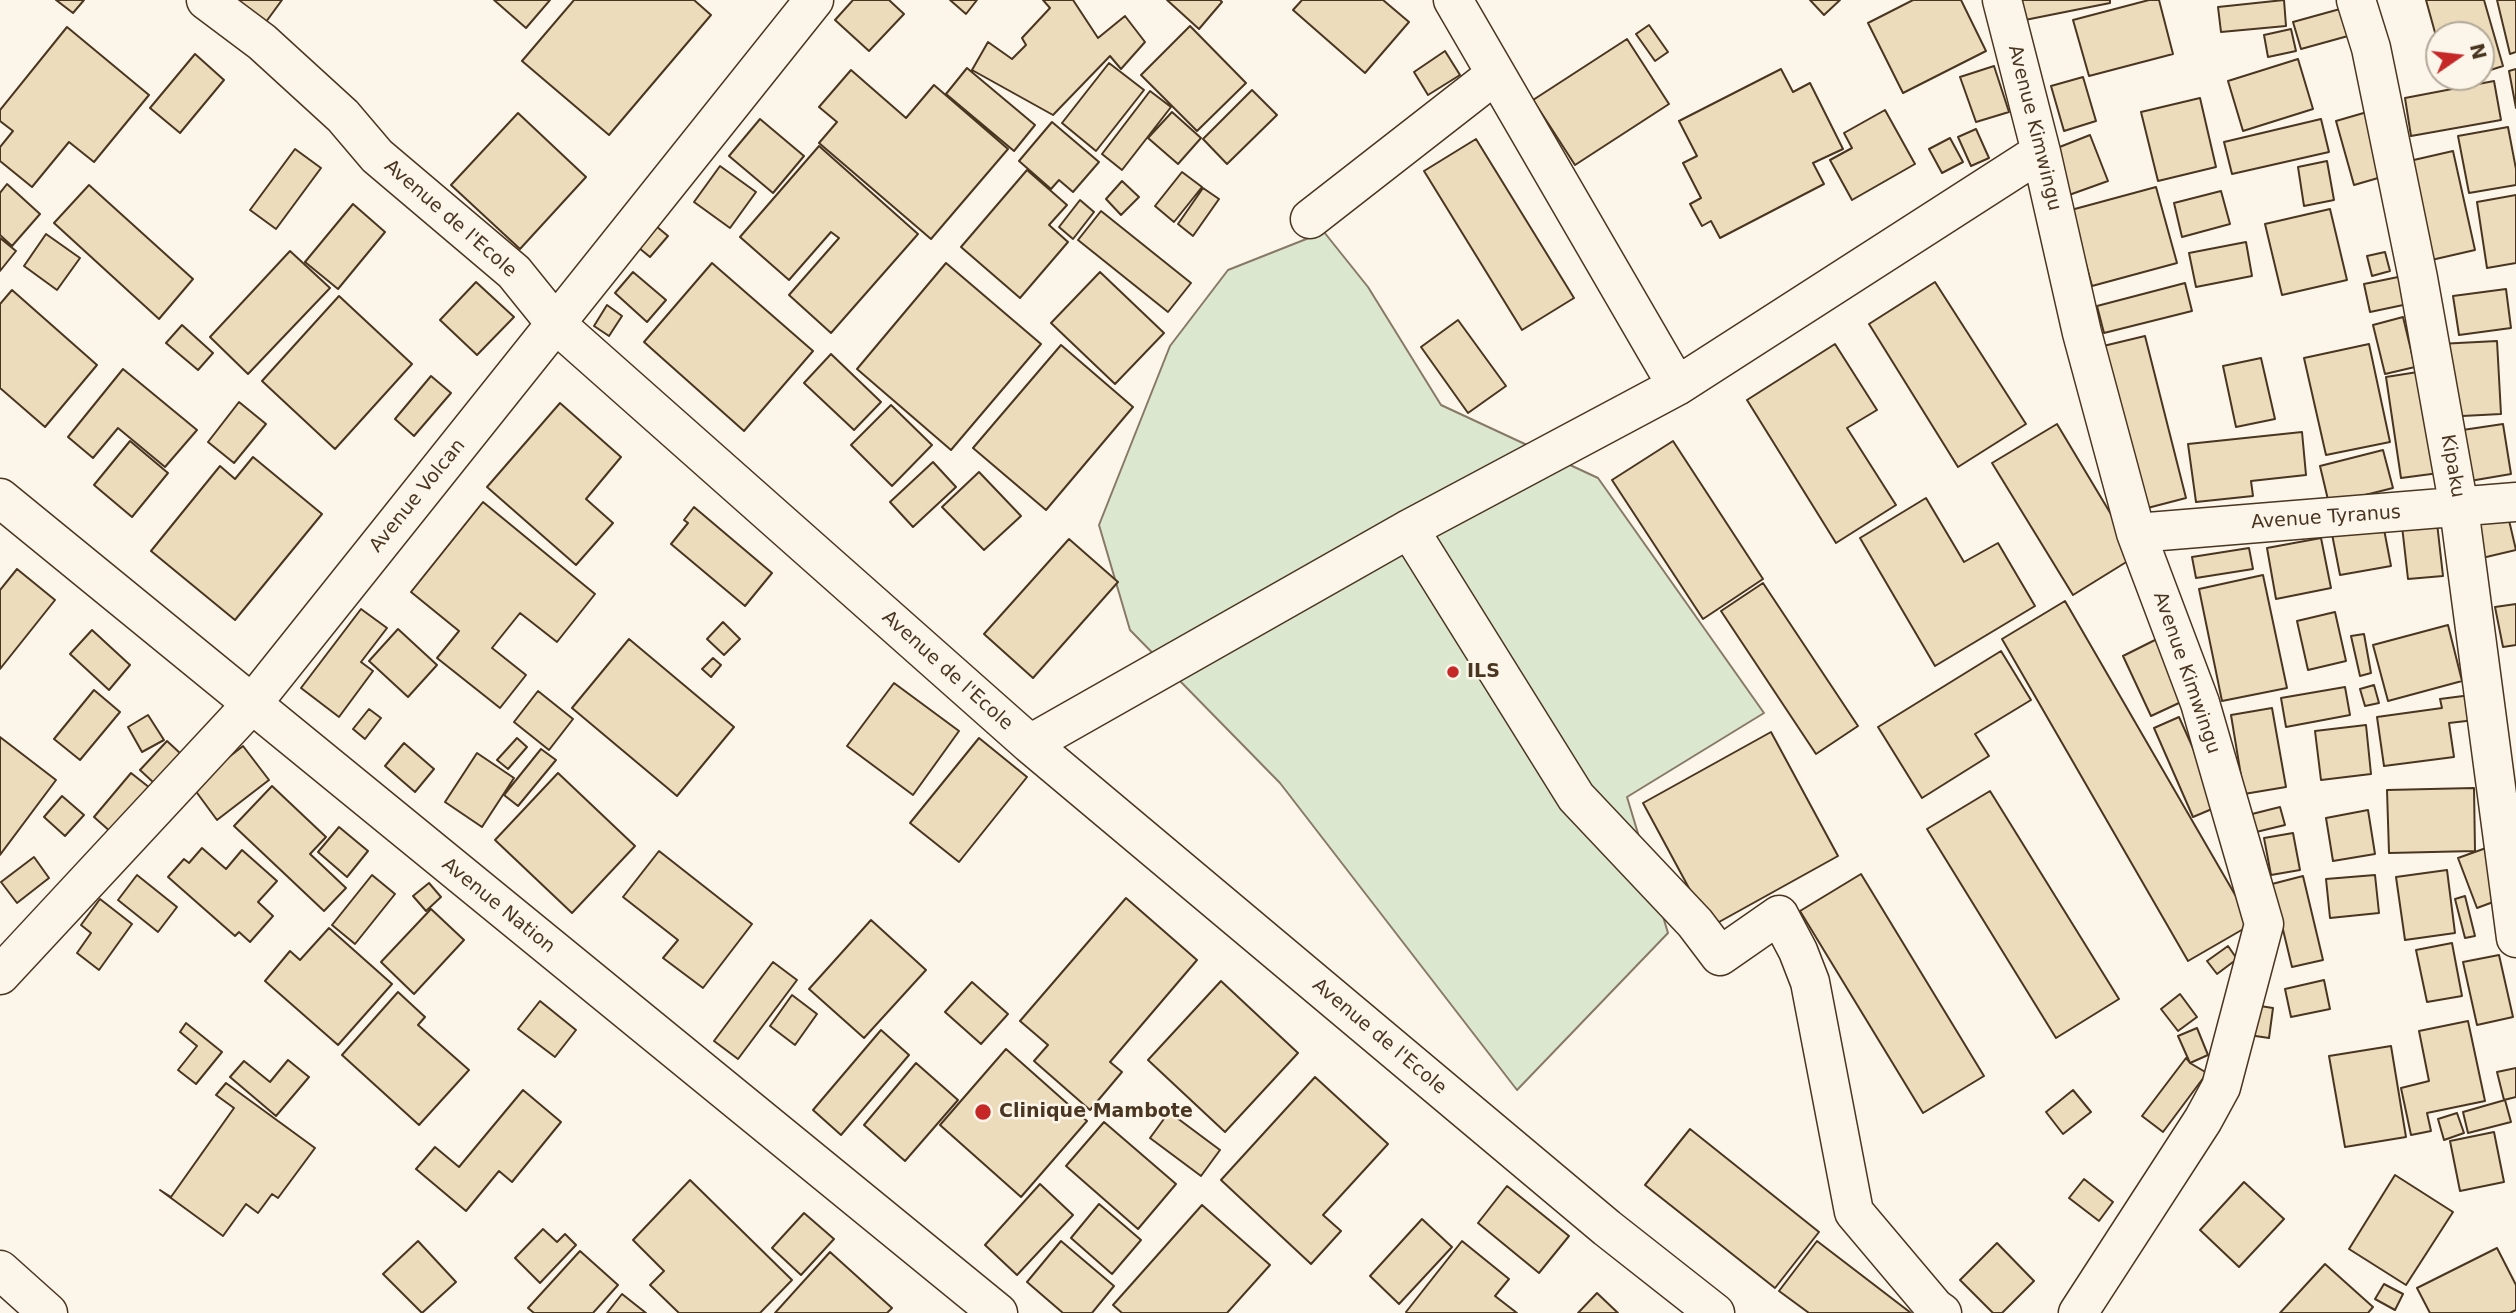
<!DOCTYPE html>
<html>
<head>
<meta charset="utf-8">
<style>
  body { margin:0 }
  #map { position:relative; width:2516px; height:1313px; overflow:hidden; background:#fbf6e9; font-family:"DejaVu Sans",sans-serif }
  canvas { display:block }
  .north { position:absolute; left:2425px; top:21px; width:70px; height:70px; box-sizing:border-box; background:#fbf6e9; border:2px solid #b4a999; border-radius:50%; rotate:76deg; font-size:19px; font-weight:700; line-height:28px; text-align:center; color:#4a3520 }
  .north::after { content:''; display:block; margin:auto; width:24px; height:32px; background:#c62828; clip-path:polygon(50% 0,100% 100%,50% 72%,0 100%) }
</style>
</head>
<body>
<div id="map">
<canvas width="2516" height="1313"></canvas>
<div class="north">N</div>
</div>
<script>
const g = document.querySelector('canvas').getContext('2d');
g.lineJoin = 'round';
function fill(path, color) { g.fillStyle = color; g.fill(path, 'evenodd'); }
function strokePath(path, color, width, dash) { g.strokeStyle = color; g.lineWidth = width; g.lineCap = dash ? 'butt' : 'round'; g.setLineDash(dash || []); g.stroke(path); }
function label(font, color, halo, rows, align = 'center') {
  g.font = font + ' "DejaVu Sans",sans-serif'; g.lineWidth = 5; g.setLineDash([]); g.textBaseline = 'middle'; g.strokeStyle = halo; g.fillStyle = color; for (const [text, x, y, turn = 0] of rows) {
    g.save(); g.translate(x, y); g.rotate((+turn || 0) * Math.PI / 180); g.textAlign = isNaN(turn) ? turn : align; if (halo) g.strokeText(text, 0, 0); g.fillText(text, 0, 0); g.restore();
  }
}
const green = new Path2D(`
  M1324 232 1368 287 1441 405 1598 478 1764 713 1627 797 1668 933 1517 1090 1280 783 1130 630 1099 525 1170 346 1228 270Z`);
const building = new Path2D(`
  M56 0H84L73 13Z
  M229 0H282L263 26Z
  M494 0H550L526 28Z
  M574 0H694L711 15 609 135 522 61Z
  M853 0H889L904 14 869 51 835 20Z
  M950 0H977L966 14Z
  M1043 0H1073L1098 38 1125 16 1145 42 1121 69 1110 56 1053 115 972 70 988 42 1012 59 1026 45 1022 38 1050 8Z
  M1167 0H1220L1222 2 1199 29Z
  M1302 0H1383L1409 22 1365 73 1293 10Z
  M1810 0H1840L1824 15Z
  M1913 0H1961L1986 51 1903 93 1868 23Z
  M2021 0H2110V3L2025 20Z
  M2149 0H2159L2173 54 2089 76 2073 20Z
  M2284 0 2286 26 2221 32 2218 7Z
  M2426 0H2484L2503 66 2481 73V35H2439V47Z
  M2497 0H2516V52L2510 54Z
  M2340 9 2348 36 2301 49 2293 22Z
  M1649 25 1668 52 1655 61 1636 34Z
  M1190 26 1246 83 1197 131 1141 75Z
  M67 27 149 95 94 162 69 142 32 187 0 161V147L13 131 0 121V110Z
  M2291 29 2296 51 2268 57 2264 35Z
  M1627 39 1669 104 1575 165 1533 100Z
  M1445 51 1460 75 1428 95 1414 72Z
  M195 54 224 80 180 133 150 108Z
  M2298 59 2313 109 2243 131 2228 81Z
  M1109 63 1144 90 1096 151 1062 123Z
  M1994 66 2009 112 1976 122 1960 77Z
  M967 68 1035 125 1014 151 946 94Z
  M1781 69 1793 92 1810 83 1843 149 1813 163 1824 184 1720 238 1711 221 1702 226 1690 204 1701 198 1683 163 1697 156 1679 121Z
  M2516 69V108L2509 71Z
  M851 70 906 118 934 85 1008 149 931 239 819 143 837 122 819 107Z
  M2083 77 2096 121 2064 131 2051 86Z
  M2494 81 2501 120 2411 136 2405 98Z
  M1252 90 1277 115 1227 164 1203 139Z
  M1150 91 1171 107 1122 170 1102 154Z
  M2200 98 2216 167 2158 181 2141 112Z
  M1885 110 1915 164 1852 200 1830 160 1852 148 1844 133Z
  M2374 110 2392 174 2354 185 2336 121Z
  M1172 112 1201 138 1178 164 1148 138Z
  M518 113 586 177 520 249 451 185Z
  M760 119 804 156 773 193 729 156Z
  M2321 119 2329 152 2232 174 2224 142Z
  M1052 122 1099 162 1073 192 1059 180 1051 189 1019 161Z
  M2508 127 2516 169V185L2469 193 2458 136Z
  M1976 129 1989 158 1971 166 1958 137Z
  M2090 135 2108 181 2069 195 2052 150Z
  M1950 138 1963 162 1942 173 1929 149Z
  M1476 139 1574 298 1522 330 1424 171Z
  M819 146 918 234 831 333 789 295 839 238 831 232 789 280 740 237Z
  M295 149 321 168 276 229 250 210Z
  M2453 151 2475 250 2427 261 2405 162Z
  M2327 161 2334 200 2304 206 2298 167Z
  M720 166 756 192 730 228 694 202Z
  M1027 170 1067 205 1049 225 1068 242 1020 298 961 247Z
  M1182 172 1202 187 1174 222 1155 206Z
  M1122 181 1139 197 1121 215 1106 199Z
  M7 184 40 214 12 246 0 235V193Z
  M89 185 193 279 159 319 54 223Z
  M2156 187 2177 263 2092 286 2071 210Z
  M1203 188 1219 199 1193 236 1178 224Z
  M2221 191 2230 224 2182 237 2174 203Z
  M2516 195V263L2487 268 2477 202Z
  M1080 200 1094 212 1073 239 1059 227Z
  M353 204 385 232 338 289 305 262Z
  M2330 209 2347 280 2282 295 2265 224Z
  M1101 211 1191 283 1168 312 1078 240Z
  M650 221 668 236 650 257 633 243Z
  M46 234 80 258 57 290 24 266Z
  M0 238 16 251 0 271Z
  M2246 242 2252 276 2196 287 2189 253Z
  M290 251 330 288 248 374 210 337Z
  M2385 252 2390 271 2372 276 2367 256Z
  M712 263 813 351 744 431 644 342Z
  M946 263 1041 344 951 450 857 369Z
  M633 272 666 300 647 322 615 293Z
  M1100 272 1164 333 1115 384 1051 323Z
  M2403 276 2408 304 2370 312 2364 284Z
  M476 282 514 317 477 355 440 320Z
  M1935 282 2026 424 1958 467 1869 324Z
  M2185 283 2192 311 2104 333 2097 306Z
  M2506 289 2511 328 2459 335 2453 296Z
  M12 290 97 365 45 427 0 388V304Z
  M339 296 412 364 335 449 262 381Z
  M607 305 622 316 609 336 594 326Z
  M2403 317 2415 367 2385 374 2373 325Z
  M1458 320 1506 386 1468 413 1421 347Z
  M182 325 213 353 198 370 166 343Z
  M2145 336 2186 498 2136 511 2095 348Z
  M2497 341 2501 414 2443 417 2439 344Z
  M1835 344 1877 410 1847 428 1896 505 1836 543 1747 400Z
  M2369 344 2390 442 2326 455 2304 358Z
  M1061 345 1133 407 1046 510 973 448Z
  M831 354 881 402 854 430 804 383Z
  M2261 358 2275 419 2236 427 2223 366Z
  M123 369 197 430 165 467 118 428 93 458 68 437Z
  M2424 371 2439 473 2401 478 2386 377Z
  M431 376 451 393 414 436 395 419Z
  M239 402 266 424 234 463 208 442Z
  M560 403 621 457 586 499 613 523 576 565 487 487Z
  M891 405 932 445 892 486 851 445Z
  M2057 424 2136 556 2073 595 1992 463Z
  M2503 424 2511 474 2464 482 2456 431Z
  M2302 432 2306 475 2251 481 2253 496 2196 502 2188 444Z
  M130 441 168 473 132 517 94 485Z
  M1673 441 1763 579 1703 619 1612 480Z
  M2383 450 2393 488 2329 504 2320 466Z
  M253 457 322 514 235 620 151 551 220 466 235 479Z
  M933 462 956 487 913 527 890 502Z
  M979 472 1021 516 984 550 942 507Z
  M1926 498 1964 562 1998 543 2035 606 1935 666 1860 538Z
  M483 502 595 594 557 642 520 613 492 648 526 675 500 708 437 658 459 631 411 592Z
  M694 507 772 573 745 606 671 544 688 523 684 520Z
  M2508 516 2516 550 2482 558 2474 524Z
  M2437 523 2443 576 2408 579 2402 526Z
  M2383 524 2391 566 2340 575 2332 534Z
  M2321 538 2331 588 2276 599 2267 548Z
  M1069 539 1118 582 1033 678 984 634Z
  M2249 548 2253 569 2196 578 2192 557Z
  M17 569 55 600 0 669V590Z
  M2263 575 2287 688 2222 701 2199 589Z
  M1763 583 1858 726 1816 754 1721 611Z
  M2065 601 2252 924 2188 961 2002 639Z
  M2516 604V645L2503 647 2495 607Z
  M361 609 387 628 361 662 373 671 339 717 301 688Z
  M2335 612 2346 661 2308 670 2297 621Z
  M723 622 740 639 724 655 707 639Z
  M2448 625 2462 681 2388 701 2373 645Z
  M398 629 437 665 408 697 369 661Z
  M92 630 130 665 109 690 70 654Z
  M2364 634 2371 673 2360 676 2351 636Z
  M2165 635 2194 696 2151 716 2123 656Z
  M629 639 734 727 677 796 572 708Z
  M2001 651 2031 700 1975 734 1989 756 1922 798 1878 727Z
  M713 658 721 665 711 677 702 669Z
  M894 683 959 731 913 795 847 746Z
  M2374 685 2379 703 2365 706 2360 689Z
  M2345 687 2350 715 2286 727 2281 698Z
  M94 690 120 712 80 760 54 739Z
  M538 691 573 719 549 750 514 722Z
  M2471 695 2475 720 2449 723 2454 757 2384 766 2377 717 2442 708 2440 699Z
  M2272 708 2286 787 2244 794 2231 715Z
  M369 709 381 718 365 739 353 729Z
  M148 715 164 740 142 752 128 727Z
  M2179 717 2219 806 2193 817 2154 728Z
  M2366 725 2371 774 2321 780 2315 731Z
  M1771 732 1838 856 1710 927 1643 803Z
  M0 737 56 780 0 855Z
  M517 738 527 747 508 769 497 760Z
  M979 738 1027 777 959 862 910 823Z
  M167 741 181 754 154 783 140 770Z
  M404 743 434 769 415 792 385 766Z
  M243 746 269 780 217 820 192 786Z
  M541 749 556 760 518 806 504 795Z
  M477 753 514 778 482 827 445 802Z
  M131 773 150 788 112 833 94 817Z
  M558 773 635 846 572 913 495 840Z
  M272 786 326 837 310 854 346 888 324 911 234 826Z
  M2474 788 2475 851 2389 853 2387 790Z
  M1990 791 2119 999 2056 1038 1927 829Z
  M62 796 84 815 65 836 44 817Z
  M2280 807 2285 825 2252 833 2248 815Z
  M2368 810 2375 854 2333 861 2326 818Z
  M339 827 368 851 347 877 318 852Z
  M2293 833 2300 870 2271 875 2264 838Z
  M202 848 226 869 242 850 277 881 258 902 273 916 250 942 239 932 235 936 168 877 184 859 189 863Z
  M2486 848 2504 898 2477 908 2458 858Z
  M659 851 752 924 703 988 663 958 678 940 623 897Z
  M34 857 49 878 17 903 1 882Z
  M2447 870 2455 933 2405 940 2396 877Z
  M1861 874 1984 1076 1923 1113 1800 911Z
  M137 875 177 907 158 932 118 900Z
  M372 875 395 894 355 944 332 925Z
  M2375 875 2379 913 2330 918 2326 879Z
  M2303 876 2323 960 2292 967 2272 884Z
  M429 883 441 897 426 911 413 896Z
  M2465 896 2475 936 2465 938 2455 899Z
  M1126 898 1197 960 1110 1062 1122 1072 1090 1110 1034 1061 1048 1045 1020 1021Z
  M100 899 132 924 99 970 77 953 91 933 81 925Z
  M431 909 464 940 414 994 381 962Z
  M871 920 926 970 864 1038 809 989Z
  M329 928 392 984 338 1045 265 981 290 951 300 960Z
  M2452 943 2462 996 2427 1002 2416 950Z
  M2228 946 2237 959 2217 974 2207 961Z
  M2499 955 2513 1017 2477 1025 2463 962Z
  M773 962 797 980 738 1059 714 1041Z
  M2324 980 2330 1009 2291 1017 2285 989Z
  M1221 981 1298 1053 1225 1132 1148 1060Z
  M972 982 1008 1014 981 1044 945 1012Z
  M398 992 425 1017 418 1025 469 1070 419 1125 342 1055Z
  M2180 994 2197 1017 2178 1031 2161 1009Z
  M792 995 817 1014 795 1045 770 1026Z
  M540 1001 576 1030 555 1057 518 1029Z
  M2247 1004 2273 1008 2269 1038 2242 1034Z
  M2468 1021 2485 1101 2427 1113 2431 1131 2411 1135 2401 1088 2429 1081 2419 1031Z
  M186 1023 222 1052 196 1084 178 1070 197 1046 180 1032Z
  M2197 1028 2208 1055 2190 1063 2178 1036Z
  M881 1030 909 1055 841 1135 813 1110Z
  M2391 1046 2406 1137 2345 1147 2329 1056Z
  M1006 1049 1087 1121 1021 1197 940 1125Z
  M2186 1058 2190 1063 2207 1073 2163 1132 2142 1116Z
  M288 1060 309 1077 276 1116 230 1077 244 1061 270 1082Z
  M916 1063 958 1100 905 1161 864 1125Z
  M2516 1068V1097L2504 1100 2497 1072Z
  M1315 1077 1388 1144 1323 1215 1341 1231 1311 1264 1221 1180Z
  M226 1083 315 1148 278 1198 272 1194 258 1213 246 1204 223 1236 160 1190 171 1197 234 1108 216 1095Z
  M523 1090 561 1122 512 1182 499 1171 466 1211 416 1169 435 1147 459 1167Z
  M2073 1090 2091 1112 2063 1134 2046 1112Z
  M2505 1100 2511 1122 2468 1133 2463 1112Z
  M1169 1112 1220 1150 1201 1176 1150 1138Z
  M2457 1113 2464 1133 2444 1140 2438 1119Z
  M1104 1122 1176 1184 1138 1229 1066 1166Z
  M1690 1129 1819 1232 1775 1288 1645 1185Z
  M2494 1132 2504 1182 2460 1191 2450 1141Z
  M2395 1175 2453 1212 2406 1285 2349 1249Z
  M2084 1179 2113 1202 2099 1221 2069 1198Z
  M690 1180 792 1280 760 1313H679L650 1285 664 1271 633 1240Z
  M2244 1182 2284 1219 2239 1267 2200 1230Z
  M1040 1184 1073 1215 1017 1275 985 1245Z
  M1507 1186 1569 1236 1539 1273 1478 1223Z
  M1099 1204 1141 1240 1112 1274 1071 1238Z
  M1202 1205 1270 1265 1227 1313H1122L1113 1305Z
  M804 1213 834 1239 801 1275 772 1248Z
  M1422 1219 1452 1247 1399 1304 1370 1276Z
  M543 1229 557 1242 565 1234 576 1245 540 1283 515 1258Z
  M418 1241 456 1282 422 1313 383 1274Z
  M1061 1241 1114 1286 1092 1313H1063L1027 1282Z
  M1462 1241 1509 1279 1495 1296 1517 1313H1407L1406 1312Z
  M1817 1241 1911 1313H1809L1779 1291Z
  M1997 1243 2034 1281 2002 1313H1993L1960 1280Z
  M2497 1248 2516 1285V1310L2510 1313H2430L2417 1288Z
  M580 1251 618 1285 593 1313H534L528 1308Z
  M830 1252 892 1308 887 1313H775Z
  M2325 1264 2373 1307 2368 1313H2280Z
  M2384 1284 2403 1294 2395 1310 2375 1299Z
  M1597 1293 1618 1313H1578Z
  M622 1294 646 1313H607Z`);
const minor = new Path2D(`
  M206 0 262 42 343 116 377 156 514 272 556 324 1030 744 1607 1228 1715 1313
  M1453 0 1677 386
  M2002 0 2041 152 2082 333 2136 533 2200 703 2264 924 2221 1087 2203 1120 2078 1313
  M2356 0 2371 48 2418 278 2459 508 2516 938
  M1310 219 1496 74
  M0 498 998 1313
  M1409 529 1576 797 1695 923 1720 956 1779 915 1798 951 1810 982 1854 1212 1935 1308 1942 1313
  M2136 533 2516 502
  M1030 744 1409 529 1677 386 2041 152
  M0 975 251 705 814 0
  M0 1270 48 1313`);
const markers = [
  [1453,672,7,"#c62828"],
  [983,1112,9,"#c62828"]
];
const streetNames = [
  ["Avenue Kimwingu",2034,128,76],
  ["Avenue de l'Ecole",450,219,41],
  ["Kipaku",2452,466,80],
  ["Avenue Volcan",418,496,-51],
  ["Avenue Tyranus",2326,518,-4],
  ["Avenue de l'Ecole",947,671,42],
  ["Avenue Kimwingu",2186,673,71],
  ["Avenue Nation",498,906,39],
  ["Avenue de l'Ecole",1379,1037,40]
];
const poiNames = [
  ["ILS",1467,672],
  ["Clinique Mambote",999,1112]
];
fill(green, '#dce7d0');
strokePath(green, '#887966', 2);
fill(building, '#ecdcbc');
strokePath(building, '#4a3520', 2);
strokePath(minor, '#4a3520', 41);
strokePath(minor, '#fbf6e9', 38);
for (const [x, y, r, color] of markers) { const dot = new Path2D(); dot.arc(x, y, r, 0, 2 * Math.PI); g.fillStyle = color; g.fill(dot); strokePath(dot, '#fbf6e9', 2.5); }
label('19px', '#4a3520', '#fbf6e9', streetNames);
label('bold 19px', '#4a3520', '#fbf6e9', poiNames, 'left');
</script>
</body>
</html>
